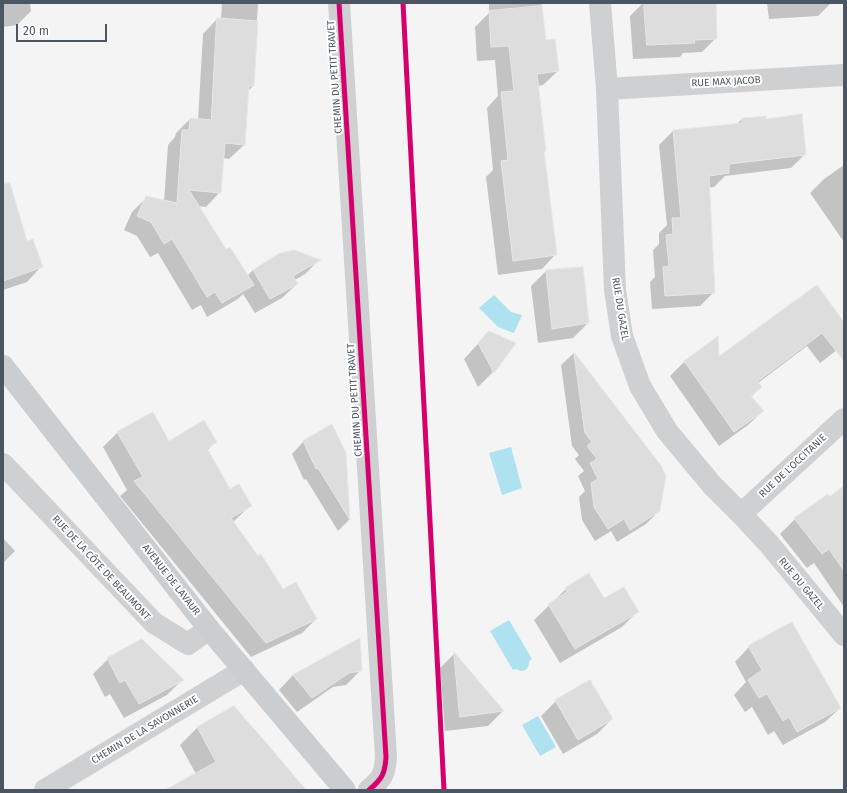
<!DOCTYPE html>
<html>
<head>
<meta charset="utf-8">
<style>
  body { margin:0 }
  #map { position:relative; width:847px; height:793px; overflow:hidden; background:#f4f4f4; font-family:"Fira Sans",sans-serif }
  canvas { display:block }
  .frame { position:absolute; inset:0; border:4px solid #4a5661; pointer-events:none }
  .scale { position:absolute; left:16px; top:24px; width:91px; height:18px; box-sizing:border-box; border:2px solid #4a5661; border-top:0; padding-left:5px; font-size:12px; line-height:14px; white-space:nowrap; color:#4a5661; -webkit-text-stroke:3px #fff; paint-order:stroke }
</style>
</head>
<body>
<div id="map">
<canvas width="847" height="793"></canvas>
<div class="frame"></div>
<div class="scale">20 m</div>
</div>
<script>
const g = document.querySelector('canvas').getContext('2d');
g.lineJoin = 'round';
function fill(path, color) { g.fillStyle = color; g.fill(path, 'evenodd'); }
function strokePath(path, color, width, dash) { g.strokeStyle = color; g.lineWidth = width; g.lineCap = dash ? 'butt' : 'round'; g.setLineDash(dash || []); g.stroke(path); }
function label(font, color, halo, rows, align = 'center') {
  g.font = font + ' "Fira Sans",sans-serif'; g.lineWidth = 4; g.setLineDash([]); g.textBaseline = 'middle'; g.strokeStyle = halo; g.fillStyle = color; for (const [text, x, y, turn = 0] of rows) {
    g.save(); g.translate(x, y); g.rotate((+turn || 0) * Math.PI / 180); g.textAlign = isNaN(turn) ? turn : align; if (halo) g.strokeText(text, 0, 0); g.fillText(text, 0, 0); g.restore();
  }
}
const water = new Path2D(`
  M494 295 511 312 522 315 514 333 498 327 479 308Z
  M511 447 522 488 502 495 489 453Z
  M509 620 532 659 529 661V664L527 669C522 672 521 671 516 669L513 670 490 631Z
  M538 716 556 747 540 756 522 725Z`);
const shadow = new Path2D(`
  M3 3H30L31 11 17 25 3 27Z
  M222 3H258L253 86 248 91 244 145 229 159 223 158 220 192 206 207 198 206 225 250 247 276 253 270 279 255 319 260 305 274 295 280 297 284 282 298 255 313 243 294 238 299 207 317 201 305 192 310 158 253 150 257 137 236 124 230 132 212 147 197 164 201 168 145 175 137 176 133 190 119 198 120 203 34 217 19H221Z
  M489 3H541L545 41 558 71 543 85 538 86 545 151 543 153 556 254 542 269 498 275 486 177 493 170 487 108 498 96 495 60 477 61 475 27 489 13Z
  M643 3H715L716 38 702 52 683 53 680 57 633 59 630 16Z
  M767 3H831L818 16 769 19Z
  M742 119 805 154 791 168 725 176 714 187 708 188 714 292 700 306 652 309 650 282 655 277 653 250 659 244V233L667 225 659 145 673 131 737 124Z
  M844 165V242L810 193 824 179Z
  M3 188 26 242 41 267 27 282 3 290Z
  M546 271 588 323 573 338 538 343 531 286Z
  M844 324V343L837 350 820 363 807 346 758 383 761 387 751 397 763 411 748 425 719 446 670 376 685 361 718 358Z
  M489 332 515 344 493 372 478 387 464 359Z
  M574 353 661 467 659 511 646 524 617 542 611 531 595 541 582 520 579 497 585 491 578 476 584 471 575 459 579 455 572 446 561 365Z
  M152 414 168 442H216L207 450 230 490 250 506 233 522 283 590 316 619 302 633 251 657 120 496 127 490 103 447 117 433Z
  M331 426 345 454 349 520 338 531 306 479 304 480 292 454 303 442Z
  M844 492V607L814 563 807 568 780 534 795 519 828 496 830 498Z
  M3 538 15 551 3 563Z
  M566 589 603 599 637 612 622 627 560 663 534 620Z
  M142 640 182 680 167 695 124 718 110 694 105 697 93 674 108 659Z
  M359 640 361 670 346 685 333 687 297 712 279 690 293 675Z
  M749 647 840 708 825 722 783 745 774 731 768 735 752 707 745 712 734 695 746 682 735 662Z
  M454 654 503 711 488 726 445 731 440 668Z
  M556 701 612 719 597 734 563 754 541 716Z
  M234 708 306 790H169L196 774 180 745 197 728Z`);
const building = new Path2D(`
  M644 3H716L717 39 694 40 695 43 647 45Z
  M542 6 546 40 555 39 559 71 537 74 546 151H544L557 255 513 261 501 161 508 160 501 92 514 91 509 46 491 47 489 11Z
  M217 18 258 21 254 86H249L245 145 225 143 221 193 189 190 226 249 230 247 254 285 222 303 215 292 207 297 172 239 164 244 151 222 137 216 146 196 177 203 182 130H189L190 118 211 120Z
  M802 114 806 155 729 164V173L709 176 715 293 665 296 663 267 669 266 666 235 673 234 672 218H681L673 130 742 123V118L766 116V119Z
  M10 183 27 241 33 239 43 267 3 281V184Z
  M294 250 321 260 293 276 298 284 270 299 253 270 278 254Z
  M583 267 589 323 552 329 546 270Z
  M817 285 844 322V361L822 333 758 381 762 387 751 396 764 411 734 432 684 361 718 336 719 356Z
  M489 331 516 343 494 373 478 343Z
  M574 352 662 467V468L666 475 660 511 630 530 624 519 608 529 594 507 591 483 598 479 590 463 597 459 587 446 592 442 585 433Z
  M153 412 169 441 204 420 217 442 207 448 230 489 239 484 252 506 231 518 258 556 261 554 283 589 296 582 317 619 266 643 134 481 143 477 117 432Z
  M332 424 346 453 350 520 318 468 316 469 303 441Z
  M844 486V571L829 549 822 554 794 518 828 494 830 496Z
  M589 573 604 598 624 587 639 612 575 649 548 604 567 592 565 588Z
  M792 622 841 708 797 732 789 717 783 721 767 694 759 698 748 680 762 670 748 646Z
  M360 638 362 671 349 673 312 698 293 675Z
  M142 639 184 680 139 704 125 680 120 683 107 658Z
  M454 652 504 711 460 717Z
  M590 680 613 719 578 740 555 700Z
  M234 706 269 746 306 790H165L216 762 197 727Z`);
const street = new Path2D(`
  M339 3 386 757C385 774 382 779 369 790
  M600 3 607 89 615 290 622 336 640 386 667 431 712 485 741 514 769 544 844 635
  M607 89 844 75
  M3 464 154 623 188 644 209 629
  M741 514 844 419
  M45 790 244 670`);
const primary = new Path2D(`
  M3 366 209 629 345 790`);
const cycleway = new Path2D(`
  M339 3 386 757C385 774 382 779 369 790
  M403 3 444 790`);
const streetNames = [
  ["CHEMIN DU PETIT TRAVET",335,77,-94],
  ["RUE MAX JACOB",726,82,-3],
  ["RUE DU GAZEL",620,309,81],
  ["CHEMIN DU PETIT TRAVET",355,400,-94],
  ["RUE DE L'OCCITANIE",793,466,-43],
  ["RUE DE LA CÔTE DE BEAUMONT",101,568,47],
  ["AVENUE DE LAVAUR",171,580,52],
  ["RUE DU GAZEL",801,584,50],
  ["CHEMIN DE LA SAVONNERIE",145,730,-31]
];
fill(water, '#aee2f0');
fill(shadow, '#0003');
fill(building, '#ddddde');
strokePath(building, '#e5e6e7', 1);
strokePath(street, '#ced0d2', 22);
strokePath(primary, '#caced1', 22);
strokePath(cycleway, '#d6006c', 5);
label('10px', '#4a5661', '#fff', streetNames);
</script>
</body>
</html>
